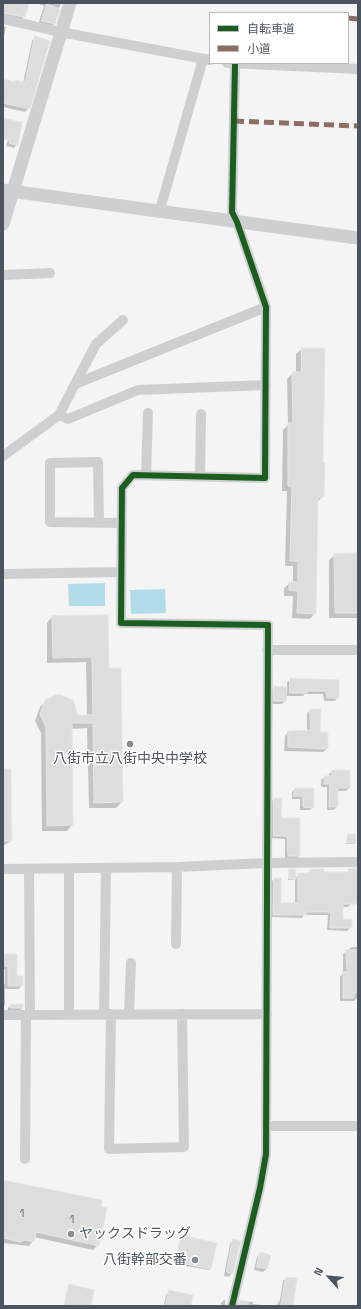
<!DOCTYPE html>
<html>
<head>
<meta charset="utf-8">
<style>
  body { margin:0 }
  #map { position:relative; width:361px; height:1309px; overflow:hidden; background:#f4f4f4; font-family:"Space Grotesk","Noto Sans JP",sans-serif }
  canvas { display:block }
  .frame { position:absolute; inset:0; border:4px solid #4c555f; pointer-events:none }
  .legend { position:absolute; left:209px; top:12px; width:140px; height:52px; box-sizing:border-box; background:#fff; border:1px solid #b7bbbf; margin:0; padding:5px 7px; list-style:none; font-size:12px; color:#4c555f }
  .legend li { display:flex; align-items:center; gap:8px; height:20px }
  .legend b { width:20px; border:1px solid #b7bbbf }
  .north { position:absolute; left:309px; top:1257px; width:40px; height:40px; -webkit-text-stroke:3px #fff; paint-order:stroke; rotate:297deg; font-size:11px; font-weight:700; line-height:16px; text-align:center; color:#4c555f }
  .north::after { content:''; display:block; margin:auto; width:14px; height:18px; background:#4c555f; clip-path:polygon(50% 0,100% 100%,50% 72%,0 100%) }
</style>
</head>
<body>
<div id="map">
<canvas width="361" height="1309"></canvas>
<div class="frame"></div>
<ul class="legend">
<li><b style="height:5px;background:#1b5e20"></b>自転車道</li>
<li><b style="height:5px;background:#8d6e63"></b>小道</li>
</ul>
<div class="north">N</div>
</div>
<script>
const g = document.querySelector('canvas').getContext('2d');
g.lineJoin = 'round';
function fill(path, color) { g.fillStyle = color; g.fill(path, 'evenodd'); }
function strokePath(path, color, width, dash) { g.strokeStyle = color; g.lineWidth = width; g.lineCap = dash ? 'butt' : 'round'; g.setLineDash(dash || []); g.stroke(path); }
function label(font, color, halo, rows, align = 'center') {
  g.font = font + ' "Space Grotesk","Noto Sans JP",sans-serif'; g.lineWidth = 3; g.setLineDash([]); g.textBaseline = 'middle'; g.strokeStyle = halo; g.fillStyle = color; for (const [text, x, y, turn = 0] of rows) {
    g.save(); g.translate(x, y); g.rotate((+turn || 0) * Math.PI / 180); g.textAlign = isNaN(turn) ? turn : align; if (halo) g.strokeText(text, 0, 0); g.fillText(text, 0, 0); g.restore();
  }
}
const water = new Path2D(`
  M105 583V606H69L68 584Z
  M165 589 166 613 131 614 130 590Z`);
const shadow = new Path2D(`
  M3 3H28L24 17 20 20 3 17Z
  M36 3H61L54 24 51 27 38 25 44 6Z
  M3 26 6 27 3 41Z
  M35 37 29 108 25 112 3 107V80L13 83 15 81 23 83 32 41Z
  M3 119 17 144 14 148 6 146 8 139 3 138Z
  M302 349H324L322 463 323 496 317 502 315 613 310 619 292 618 293 596H284V588L290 583H293V566H285L287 491H282L283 430 288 425 287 379 293 373H296V354Z
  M358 554V618H329V560L335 555Z
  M52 617 108 669 122 802 116 808H89L87 728 71 729 72 825 67 831H42L41 733 35 721 40 707 46 701 77 716H87L86 662 47 663V623Z
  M291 679H319V681L338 697 335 701H324L323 694H305L303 696H285V701L282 704H271V691L275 687 287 688V682Z
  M311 710 327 749 323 752 284 751 285 736 288 732H307V713Z
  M3 770 11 841 3 846Z
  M333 771 349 788 346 791H337V807L333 810H327V787H321V780L324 777H329V774Z
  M295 789H313V807L310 810H300V799H292V792Z
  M274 799 280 819 299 856 296 859H285V839L271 838V802Z
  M348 835 355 843 354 844H346Z
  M289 870 295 878 299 874 308 873 311 870 323 873 351 904 348 907H342V920L351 927 347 931 327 930 328 915H304L302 918 271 917V882L274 879H280V904H295V878L293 880H288Z
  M352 947H358V997L354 1001H340V977L343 973V954Z
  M3 955 22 985 19 989H5V1005L3 1007V984H5V969H3Z
  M11 1005H22V1008L19 1012H8V1008Z
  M3 1181 98 1245 93 1250 34 1237 33 1241 29 1246 3 1243Z
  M182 1236 210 1269 209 1270 175 1264Z
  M233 1240 232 1273 229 1277 224 1276 230 1244Z
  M261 1253 266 1269 263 1272 254 1270 257 1257Z
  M286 1278 292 1301H294V1306H276L280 1300 283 1281Z
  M170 1291 190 1306H164L166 1295Z
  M225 1299V1306H221V1303Z
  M241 1301 253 1302V1304L271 1306H236Z`);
const building = new Path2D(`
  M3 3H29L25 17 3 13Z
  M47 4 60 9 55 24 42 21Z
  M35 36 50 41 30 109 3 103V79L15 82V80L25 82Z
  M3 118 22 122 18 145 9 143 10 140 3 139Z
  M302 348H325L323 462 325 463 324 497H318L316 614 297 613 298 591 289 590V582H298V561H290L292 486H288V423H293L292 372H301Z
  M358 553V613H335L334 554Z
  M108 615 109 668H121L123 802 94 803 93 723H72L73 825 47 826 46 727 40 714 45 700 58 694 73 700 78 715H93L92 657 53 658 52 616Z
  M290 678 339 680V698H327L326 691H307V693H290Z
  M274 686 287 687 286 701H274Z
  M310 709H321L320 732H328V749L288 747V731L310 730Z
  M3 769H11L12 841H3Z
  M332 770H350V788H338V807H329L330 784H324V776H332Z
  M295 788H314V808L303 807V796H294Z
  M274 798H282L281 818H300V856H288L287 836H274Z
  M348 834H356V843H347Z
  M358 868V904H343V919H352V928H330L331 912H306V915H273L274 878H281V903H298V873H311V869H324V872H348V869Z
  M289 869H296V879H289Z
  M346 950H358V993H354V998H343V972H347Z
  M3 954H17V976H23V986H8V966H3Z
  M11 1004H23V1008H11Z
  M3 1180 102 1200 101 1207 107 1208 99 1246 36 1232 34 1242 25 1240 20 1242 3 1238Z
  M181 1235 217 1243 211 1269 176 1262Z
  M233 1239 241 1241 233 1274 227 1272Z
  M260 1252 271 1255 267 1269 257 1267Z
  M286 1277 297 1278 293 1306H281Z
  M69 1284 94 1290 91 1306H64Z
  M169 1290 193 1295 191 1306H166Z
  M240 1300 248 1301V1306H239Z`);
const minor = new Path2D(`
  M3 19 60 32 210 60
  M227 63 358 69
  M159 213 203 59
  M3 275 50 273
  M75 384 96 344 123 320
  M59 415 68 419 138 390 266 385
  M3 456 59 415 75 384 266 307
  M146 475 148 413
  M200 476 201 414
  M99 522 98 462 50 463V522L122 523
  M3 574 121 572
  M267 650H358
  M3 869 177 867 267 863 358 862
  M29 869 30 1014
  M176 944 177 867
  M69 1014V869
  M104 1014 106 868
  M111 1014 109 1149 184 1147 182 1014
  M129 1014 131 963
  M3 1015 267 1014
  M266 1126H358
  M25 1159 26 1015
  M232 1306 260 1188 266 1154 268 625 121 623 122 488 133 475 265 478 266 307 237 222 232 212 235 65`);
const tertiary = new Path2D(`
  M3 190 358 238
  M3 224 70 3`);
const quiet = new Path2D(`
  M348 18 358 19
  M234 121 358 126`);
const cycleway = new Path2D(`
  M232 1306 260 1188 266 1154 268 625 121 623 122 488 133 475 265 478 266 307 237 222 232 212 235 65`);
const markers = [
  [130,744,4,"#878d93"],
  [71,1234,4,"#878d93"],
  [195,1260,4,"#878d93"]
];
const numberNames = [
  ["1",22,1214],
  ["1",72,1220]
];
const poiNames = [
  ["八街市立八街中央中学校",130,759],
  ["ヤックスドラッグ",79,1234,"left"],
  ["八街幹部交番",187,1260,"right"]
];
fill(water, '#b3dceb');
fill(shadow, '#0003');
fill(building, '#ddddde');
strokePath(building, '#e5e6e6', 1);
strokePath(minor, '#cecfd1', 10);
strokePath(tertiary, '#cecfd1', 13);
strokePath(quiet, '#8d6e63', 5, [10, 5]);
strokePath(cycleway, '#1b5e20', 6);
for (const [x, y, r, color] of markers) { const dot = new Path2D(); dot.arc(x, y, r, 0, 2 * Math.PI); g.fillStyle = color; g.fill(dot); strokePath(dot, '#fff', 1.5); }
label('12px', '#717880', null, numberNames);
label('14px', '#4c555f', '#fff', poiNames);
</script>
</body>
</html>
